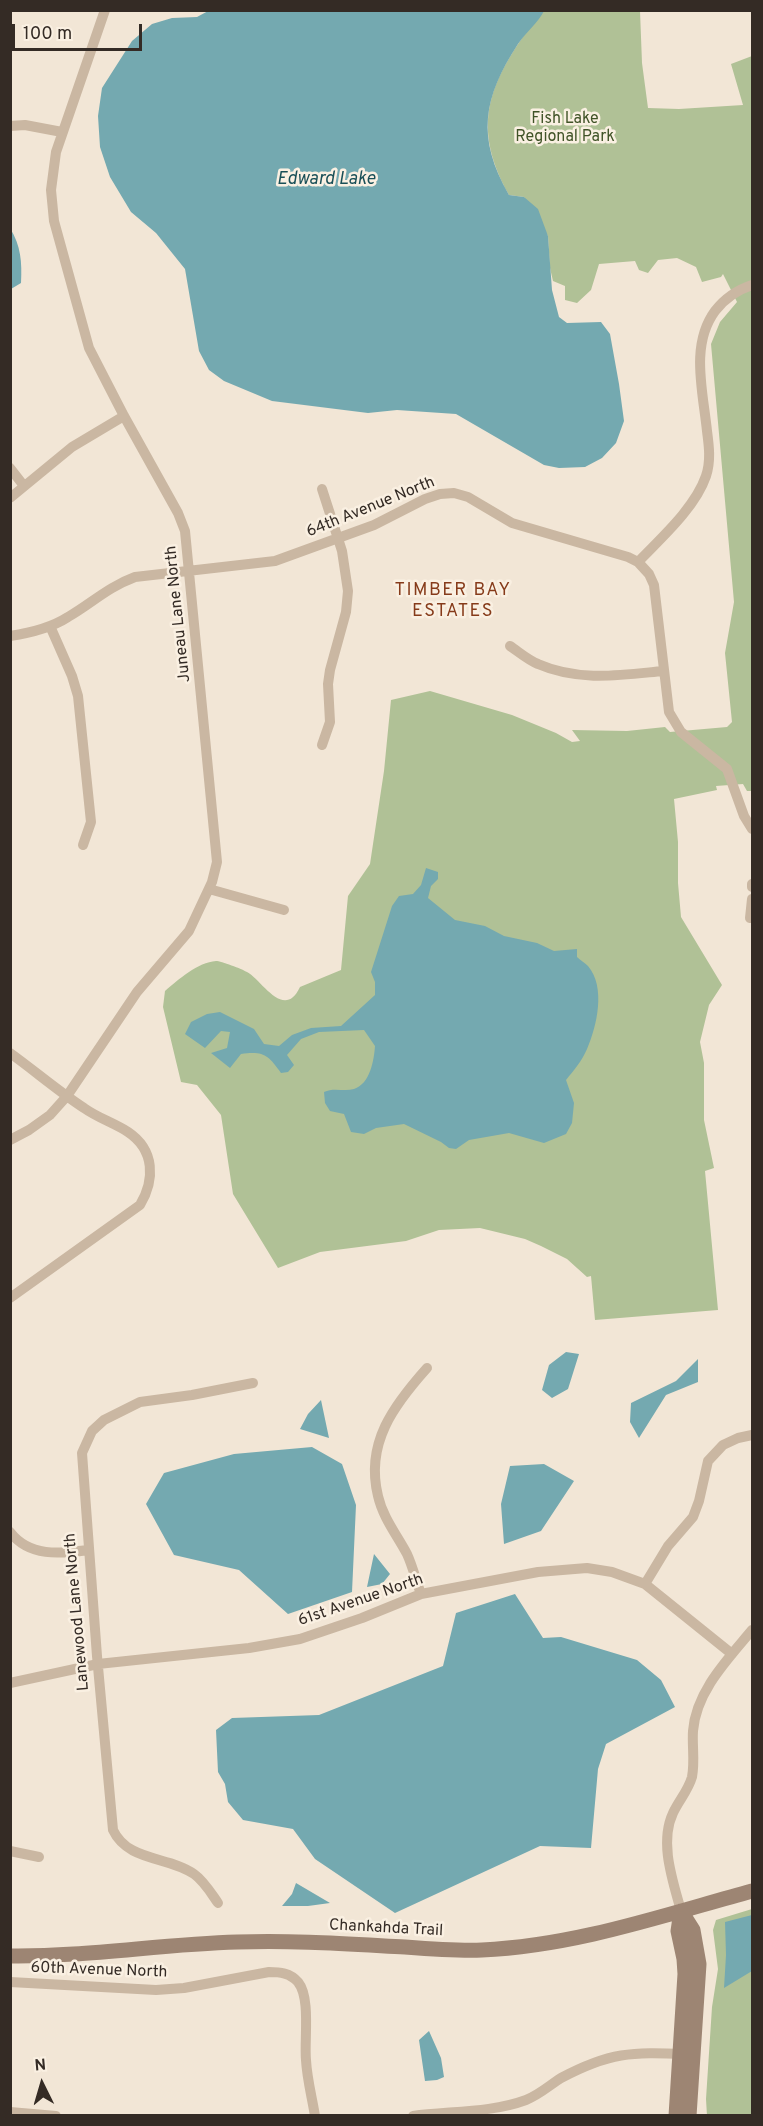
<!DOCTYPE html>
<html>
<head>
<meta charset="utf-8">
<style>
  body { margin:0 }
  #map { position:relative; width:763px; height:2126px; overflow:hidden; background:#f2e6d6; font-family:Overpass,sans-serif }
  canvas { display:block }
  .frame { position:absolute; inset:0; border:12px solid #342b25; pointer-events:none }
  .north { position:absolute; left:12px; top:2054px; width:60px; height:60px; -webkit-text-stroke:4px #faf0e2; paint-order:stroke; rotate:355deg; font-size:16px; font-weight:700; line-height:24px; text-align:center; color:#342b25 }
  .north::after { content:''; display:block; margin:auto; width:21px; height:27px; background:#342b25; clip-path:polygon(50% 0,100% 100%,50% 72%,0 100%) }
  .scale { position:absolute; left:12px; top:24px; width:130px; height:27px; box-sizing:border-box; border:3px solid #342b25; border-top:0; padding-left:8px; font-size:18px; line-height:21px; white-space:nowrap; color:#342b25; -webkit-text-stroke:4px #faf0e2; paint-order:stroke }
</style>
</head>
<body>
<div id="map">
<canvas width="763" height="2126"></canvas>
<div class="frame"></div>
<div class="north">N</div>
<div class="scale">100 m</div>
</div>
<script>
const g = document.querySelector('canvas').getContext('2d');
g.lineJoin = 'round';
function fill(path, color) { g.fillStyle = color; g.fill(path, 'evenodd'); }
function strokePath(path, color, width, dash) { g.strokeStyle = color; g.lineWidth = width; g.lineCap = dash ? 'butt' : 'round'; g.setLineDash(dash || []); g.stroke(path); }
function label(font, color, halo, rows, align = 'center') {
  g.font = font + ' Overpass,sans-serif'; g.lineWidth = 5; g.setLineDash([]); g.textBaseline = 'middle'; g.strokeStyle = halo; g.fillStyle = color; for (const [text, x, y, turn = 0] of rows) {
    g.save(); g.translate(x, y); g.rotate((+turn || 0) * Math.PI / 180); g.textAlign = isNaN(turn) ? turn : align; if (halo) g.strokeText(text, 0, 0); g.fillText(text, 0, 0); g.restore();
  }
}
const green = new Path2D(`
  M541 11H640L642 63 648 108 679 109 743 105 731 64 752 56V791H747L743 784 716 786 717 790 674 799 678 842V883L681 917 722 985 709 1005 700 1042 704 1063V1120L714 1168 705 1171 718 1310 595 1320 591 1276 587 1277 567 1259 541 1246 525 1239 480 1228 439 1230 406 1241 320 1252 278 1268 233 1194 221 1115 197 1085 181 1082 163 1007 165 991C178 980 198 962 216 961 221 961 242 969 247 972 262 980 284 1021 300 987L341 970 348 896 370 864 384 771 391 700 430 691 512 715 556 733 572 742 580 741 572 730 627 731 665 727 670 732 727 727 732 722 725 653 734 602 711 344 720 322 737 302 723 274 721 277 702 282 696 267 677 258 658 260 648 273 639 270 635 261 599 264 591 290 577 303 565 300V286L553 281 550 268 548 236 524 197 509 195C466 118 495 75 541 11Z
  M752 1909V2115L707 2116 706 2099 712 2007 718 1969 713 1930 716 1920Z`);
const water = new Path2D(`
  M210 10 544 11C538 23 526 32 518 44 483 98 476 137 509 195L524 197 538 209 548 236 552 290 559 317 567 323 601 322 610 334 619 384 624 421 616 443 602 458 585 467 559 468 544 465 456 414 397 410 368 413 272 401 224 381 209 370 199 351 185 269 156 233 131 212 110 177 100 147 98 116 102 88 132 41 152 24 172 18 197 17Z
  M10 228C21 246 22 262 21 283L11 289Z
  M426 868 438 872V879L431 886 428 898 455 920 485 926 504 936 537 943 554 951 577 949V957C580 960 585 963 588 966 606 987 597 1026 587 1049 582 1061 574 1070 566 1080L574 1103 572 1123 566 1134 544 1143 509 1133 469 1140 456 1149 449 1148 441 1142 404 1124 376 1128 364 1134 351 1132 344 1114 330 1111 325 1103 324 1092C334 1087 344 1092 354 1089 370 1084 374 1060 375 1046L364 1030 319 1032 301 1039 287 1055 294 1065 288 1072 281 1073C268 1055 264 1051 241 1054L230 1068 211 1053 227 1048 230 1032 221 1031 205 1048 185 1034 191 1022 207 1014 220 1012 254 1029 264 1044 279 1046 292 1035 311 1028 341 1026 375 995V982L371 972 392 906 399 896 413 894 421 885Z
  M566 1352 579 1354 568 1389 552 1398 542 1390 549 1365Z
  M698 1359V1382L666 1395 639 1438 630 1422 631 1403 676 1381Z
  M321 1400 329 1438 300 1429 308 1414Z
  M312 1447 342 1464 356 1505 352 1592 288 1614 239 1570 174 1555 146 1504 164 1473 234 1454Z
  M544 1464 574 1481 541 1531 504 1544 501 1504 510 1466Z
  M374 1554 390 1574 382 1584 367 1587Z
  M515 1594 543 1638 561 1637 637 1660 661 1680 675 1707 606 1744 598 1769 591 1848 540 1846 395 1913 315 1859 293 1829 243 1820 228 1802 225 1784 218 1772 216 1730 232 1718 319 1715 443 1666 456 1613Z
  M296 1883 330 1903 308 1906H282L292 1894Z
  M752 1915V1971L724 1988 726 1955 725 1922Z
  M429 2031 441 2058 444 2077 437 2080 425 2081 419 2040Z`);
const street = new Path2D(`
  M10 126 25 125 62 132
  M10 468 24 486
  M322 489 342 551 348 591 346 612 330 670 328 684 330 722 322 745
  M10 498 72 447 124 416
  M638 562C661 538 695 508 706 476 711 461 709 446 707 431 703 391 690 345 715 311 725 298 737 290 752 285
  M50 626 72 676 78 696 91 822 83 845
  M10 636C30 633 51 628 68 617 92 603 108 587 135 577L275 561 374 525 425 499 440 494 454 493 468 497 512 523 628 557 638 562 649 574 654 585 669 712 681 732 727 769 744 816 752 829
  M510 646C519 652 528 660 538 664 579 682 621 675 663 671
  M752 884V887
  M209 889 284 910
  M750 918 752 899
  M10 1053C35 1071 58 1091 84 1108 98 1118 114 1123 128 1132 155 1150 155 1180 140 1205L10 1298
  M10 1140 29 1130 50 1115 67 1096 137 992 189 931 212 882 217 862 185 531 178 513 124 416 89 348 54 221 51 190 56 152 105 10
  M10 1532C29 1557 60 1554 88 1550
  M645 1584 668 1546 693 1517 699 1501 708 1461 723 1445 738 1438 752 1435
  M421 1594C416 1581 413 1567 407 1554 397 1535 383 1518 378 1496 365 1443 394 1405 427 1368
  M10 1683 98 1664 249 1648 300 1639 362 1618 421 1594 538 1572 587 1568 612 1572 645 1584 732 1654
  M10 1851 39 1857
  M218 1903C211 1893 204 1881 194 1874 169 1856 128 1862 113 1830L97 1656 82 1453 92 1431 104 1420 140 1402 192 1395 253 1383
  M681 1911C673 1881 659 1843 673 1813 679 1800 688 1791 692 1777 695 1762 692 1746 693 1731 696 1691 728 1659 752 1630
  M10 1982 156 1990 184 1988 269 1972C280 1972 290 1973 298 1982 311 1998 304 2040 306 2060 307 2079 312 2097 315 2116
  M10 2112 56 2116
  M413 2116C449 2111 491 2113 526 2100 539 2095 550 2085 561 2078 610 2052 631 2052 685 2054`);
const secondary = new Path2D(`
  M681 1911 693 1930 699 1964 689 2116
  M10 1956C86 1957 161 1944 237 1942 293 1940 349 1944 405 1947 431 1949 457 1951 482 1950 575 1946 664 1915 752 1891
  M676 2116 685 1974 684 1959 678 1931 681 1911`);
const parkNames = [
  ["Fish Lake",565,120],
  ["Regional Park",565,138]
];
const streetNames = [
  ["64th Avenue North",371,508,-22],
  ["Juneau Lane North",179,614,-96],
  ["61st Avenue North",361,1601,-19],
  ["Lanewood Lane North",78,1612,-95],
  ["Chankahda Trail",386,1929,3],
  ["60th Avenue North",99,1971,2]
];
const waterNames = [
  ["Edward Lake",326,180]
];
const neighbourhoodNames = [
  ["TIMBER BAY",453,591],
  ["ESTATES",453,612]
];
fill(green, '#b0c196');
fill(water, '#74a9b0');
strokePath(street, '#cab7a2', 10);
strokePath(secondary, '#9d8573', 15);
label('16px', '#405327', '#faf0e2', parkNames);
label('16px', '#342b25', '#faf0e2', streetNames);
label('italic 18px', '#194f57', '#faf0e2', waterNames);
g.letterSpacing = '1.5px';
label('18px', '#863b1a', '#faf0e2', neighbourhoodNames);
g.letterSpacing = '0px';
</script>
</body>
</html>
